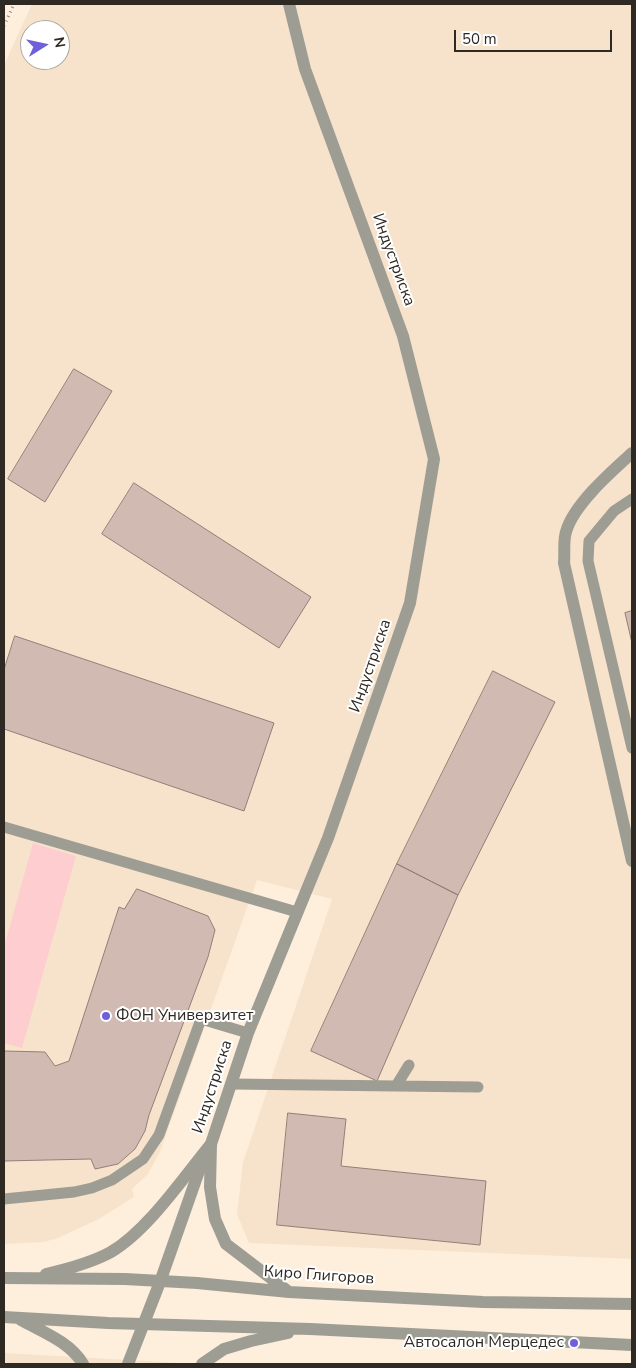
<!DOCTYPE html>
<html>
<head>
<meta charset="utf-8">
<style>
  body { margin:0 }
  #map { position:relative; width:636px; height:1368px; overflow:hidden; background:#feefdd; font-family:"Nunito Sans",sans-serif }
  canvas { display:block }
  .frame { position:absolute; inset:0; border:5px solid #2e2922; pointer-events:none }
  .north { position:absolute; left:20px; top:20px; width:50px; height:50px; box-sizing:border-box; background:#fff; border:1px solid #aba9a7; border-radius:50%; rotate:80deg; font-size:14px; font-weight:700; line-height:20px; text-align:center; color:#2e2922 }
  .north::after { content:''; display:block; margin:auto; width:18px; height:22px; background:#6e60da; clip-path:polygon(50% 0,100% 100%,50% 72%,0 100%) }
  .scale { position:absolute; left:454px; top:30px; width:158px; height:22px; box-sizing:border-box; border:2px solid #2e2922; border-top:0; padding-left:6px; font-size:15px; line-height:18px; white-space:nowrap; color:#2e2922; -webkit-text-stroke:4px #fff; paint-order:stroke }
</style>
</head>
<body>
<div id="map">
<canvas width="636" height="1368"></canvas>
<div class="frame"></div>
<div class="north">N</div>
<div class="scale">50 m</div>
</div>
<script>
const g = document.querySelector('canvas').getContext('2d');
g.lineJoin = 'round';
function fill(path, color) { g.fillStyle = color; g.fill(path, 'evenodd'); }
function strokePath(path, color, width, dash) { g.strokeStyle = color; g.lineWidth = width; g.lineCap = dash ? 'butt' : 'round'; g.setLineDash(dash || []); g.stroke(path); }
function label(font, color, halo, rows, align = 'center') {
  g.font = font + ' "Nunito Sans",sans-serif'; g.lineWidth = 4; g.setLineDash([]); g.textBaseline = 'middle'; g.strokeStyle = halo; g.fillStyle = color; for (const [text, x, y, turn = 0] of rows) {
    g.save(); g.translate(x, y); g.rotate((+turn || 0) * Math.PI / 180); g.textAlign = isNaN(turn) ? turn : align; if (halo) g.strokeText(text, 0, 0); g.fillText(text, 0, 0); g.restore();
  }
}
const built = new Path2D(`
  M32 4H632V1259L249 1243 237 1214 243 1162 332 899 257 880 160 1152 148 1174 132 1189 134 1197 99 1219 58 1238 44 1242 4 1244V65ZM30 30H60V60H30Z
  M4 1353 201 1364H4Z`);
const green = new Path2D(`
  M33 843 76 856 22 1048 4 1043V947Z`);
const building = new Path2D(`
  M74 369 112 391 45 502 8 479Z
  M134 483 311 597 279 648 102 534Z
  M632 611V643L625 613Z
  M15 636 274 723 244 811 4 729V670Z
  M493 671 555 702 458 895 397 864Z
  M397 864 458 895 377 1081 311 1051Z
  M137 889 208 916 215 930 208 957 149 1115 145 1131 135 1149 118 1164 95 1169 91 1159 4 1161V1051L45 1052 55 1066 69 1061 119 907 124 909Z
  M288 1113 346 1119 341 1166 486 1181 480 1245 277 1225Z`);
const path = new Path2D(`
  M4 26 14 4`);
const service = new Path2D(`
  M632 499 614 511 589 541 588 561 632 748
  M4 827 297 912
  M231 1084 478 1087
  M396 1086 409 1065
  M4 1199 74 1192 92 1188 112 1180 143 1159 159 1135 201 1019 248 1033`);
const minor = new Path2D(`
  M632 453C612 471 573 505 566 532 563 541 565 553 564 563L632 861
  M128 1364 160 1282 199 1171 211 1144 248 1033 328 838 410 603 434 459 403 336 305 69 289 4`);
const tertiary = new Path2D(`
  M211 1144 210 1187 215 1219 226 1244 289 1292
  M46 1274C68 1269 91 1263 111 1252 148 1230 183 1178 211 1144
  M4 1278 125 1279 197 1283 289 1292 483 1302 632 1304
  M4 1317 108 1323 310 1329 632 1345
  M21 1320C43 1332 70 1342 83 1364
  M202 1364 224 1349 251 1341 288 1333`);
const markers = [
  [106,1016,5,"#6e60da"],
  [574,1343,5,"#6e60da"]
];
const streetNames = [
  ["Индустриска",393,260,70],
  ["Индустриска",371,666,-71],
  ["Индустриска",213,1087,-72],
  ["Киро Глигоров",319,1276,4]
];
const poiNames = [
  ["ФОН Универзитет",116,1016],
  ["Автосалон Мерцедес",564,1343,"right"]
];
fill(built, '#f7e3cc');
fill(green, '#fecdd0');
fill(building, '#d1bab1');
strokePath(building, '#947f77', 1);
strokePath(path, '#91877b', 3, [1, 4]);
strokePath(service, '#9e9d94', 11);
strokePath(minor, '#9e9d94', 12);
strokePath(tertiary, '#9e9d94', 12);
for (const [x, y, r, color] of markers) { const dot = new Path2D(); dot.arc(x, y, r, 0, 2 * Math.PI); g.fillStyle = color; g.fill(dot); strokePath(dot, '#fff', 2); }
label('16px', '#2e2922', '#fff', streetNames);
label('16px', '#2e2922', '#fff', poiNames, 'left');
</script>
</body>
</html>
